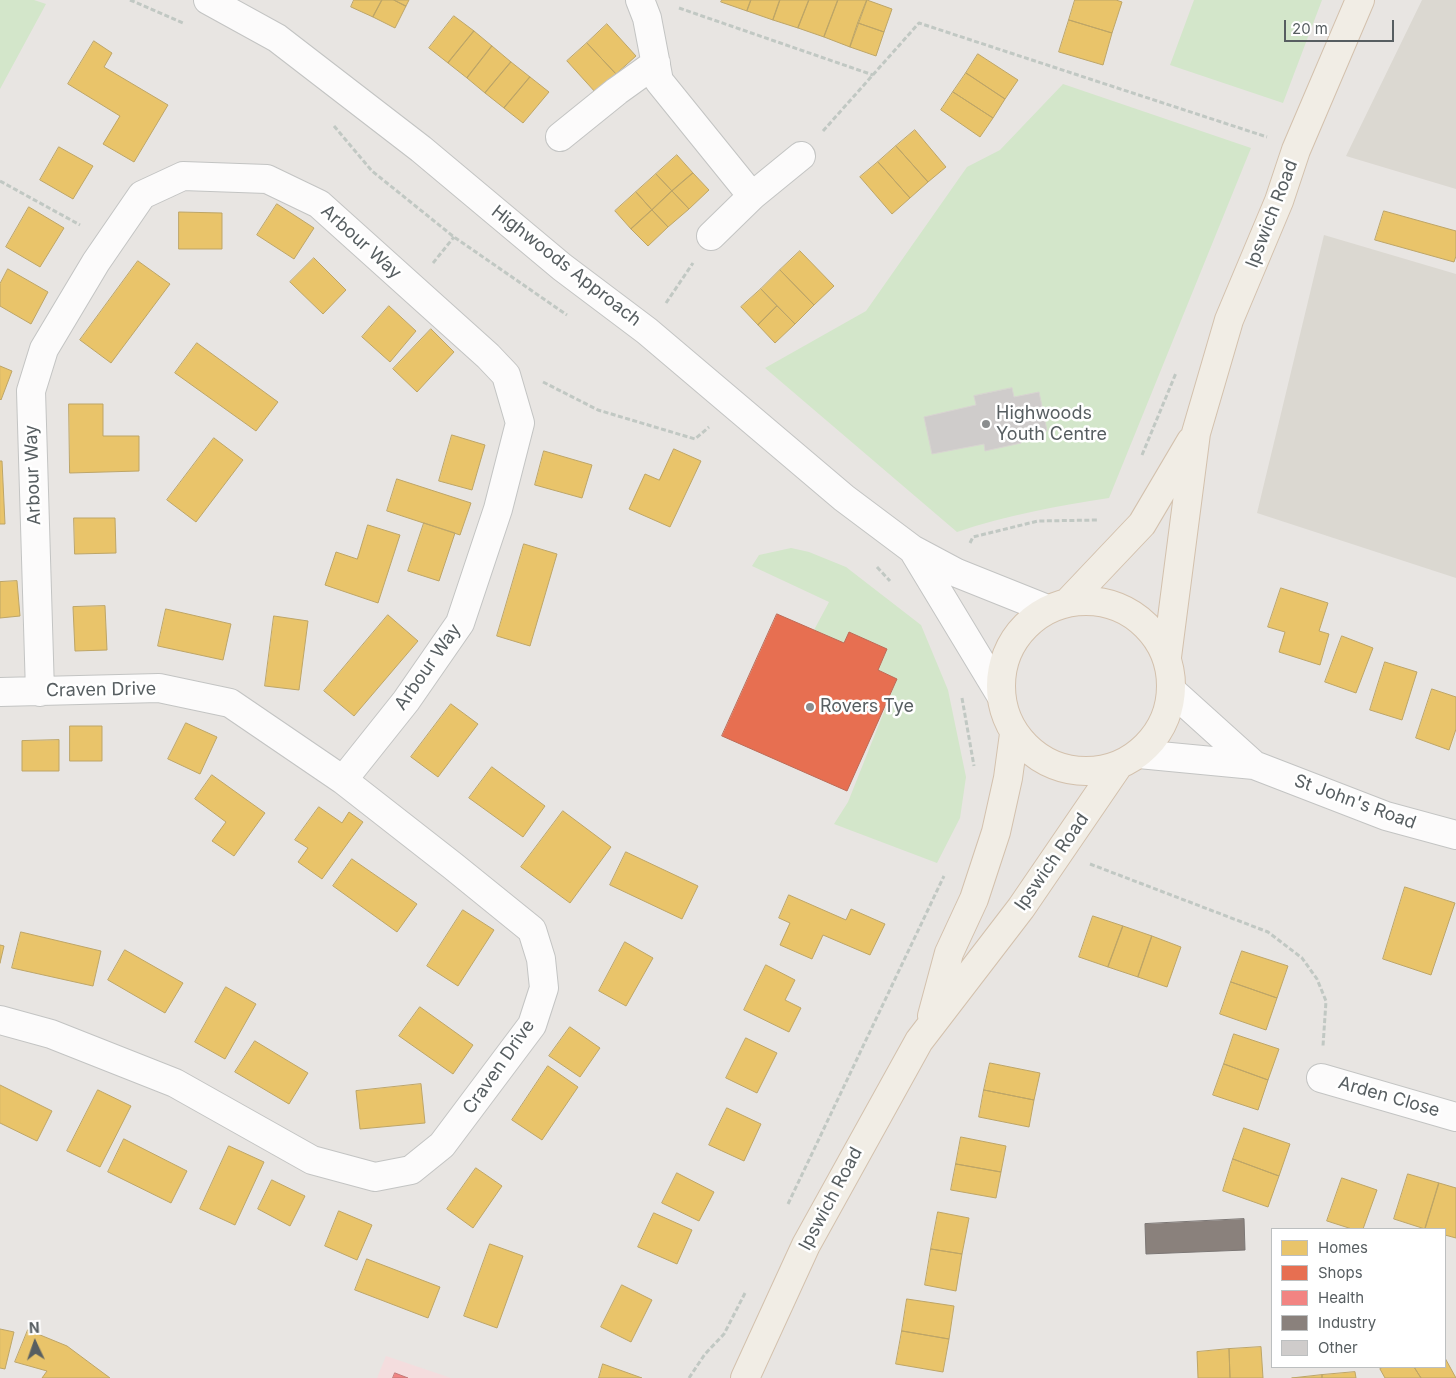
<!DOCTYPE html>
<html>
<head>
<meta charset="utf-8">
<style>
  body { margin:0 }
  #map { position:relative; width:1456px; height:1378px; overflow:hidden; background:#e8e5e2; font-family:Inter,sans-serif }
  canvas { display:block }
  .legend { position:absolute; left:1271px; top:1228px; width:175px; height:140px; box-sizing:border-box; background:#fff; border:1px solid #bcbfc0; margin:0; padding:6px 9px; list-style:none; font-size:15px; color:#575e61 }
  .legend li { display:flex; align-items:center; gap:10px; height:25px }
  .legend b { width:25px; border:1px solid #bcbfc0 }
  .north { position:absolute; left:10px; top:1318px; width:50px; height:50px; -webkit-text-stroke:4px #fff; paint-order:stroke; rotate:357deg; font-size:14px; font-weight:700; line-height:20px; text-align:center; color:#575e61 }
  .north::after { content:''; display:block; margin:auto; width:18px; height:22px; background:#575e61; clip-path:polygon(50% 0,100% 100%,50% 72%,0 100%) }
  .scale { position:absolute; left:1284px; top:20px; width:110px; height:22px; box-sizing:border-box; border:2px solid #575e61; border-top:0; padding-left:6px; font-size:15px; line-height:18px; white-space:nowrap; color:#575e61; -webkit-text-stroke:4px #fff; paint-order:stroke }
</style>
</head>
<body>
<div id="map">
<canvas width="1456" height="1378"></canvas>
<ul class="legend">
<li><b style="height:14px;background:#e9c46a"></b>Homes</li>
<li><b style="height:14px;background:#e76f51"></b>Shops</li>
<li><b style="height:14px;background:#f28482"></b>Health</li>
<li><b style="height:14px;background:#8a817c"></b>Industry</li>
<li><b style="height:14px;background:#cfcccb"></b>Other</li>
</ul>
<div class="north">N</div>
<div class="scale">20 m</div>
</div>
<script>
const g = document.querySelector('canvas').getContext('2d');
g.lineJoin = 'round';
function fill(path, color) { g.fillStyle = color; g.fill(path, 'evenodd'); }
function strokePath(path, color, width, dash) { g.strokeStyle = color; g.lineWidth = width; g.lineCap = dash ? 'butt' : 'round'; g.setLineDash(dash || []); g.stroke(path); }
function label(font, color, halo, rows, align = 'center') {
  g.font = font + ' Inter,sans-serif'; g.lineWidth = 5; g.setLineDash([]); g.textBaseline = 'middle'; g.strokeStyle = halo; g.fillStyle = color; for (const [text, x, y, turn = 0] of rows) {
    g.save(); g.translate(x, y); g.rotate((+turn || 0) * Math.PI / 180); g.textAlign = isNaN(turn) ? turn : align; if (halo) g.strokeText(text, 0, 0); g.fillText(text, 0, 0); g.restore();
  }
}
const education = new Path2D(`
  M1422 0H1456V189L1346 156Z
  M1324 235 1456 274V578L1257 513Z`);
const medical = new Path2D(`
  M386 1356 451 1378H377Z`);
const green = new Path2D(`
  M0 0H34L46 4 0 89Z
  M1194 0H1322L1283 103 1170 65Z
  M1063 84 1251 148 1109 498C1058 506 1006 515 957 532L765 368 866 311 967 167 1000 150Z
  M791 548 809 552 846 567 921 625 948 690 966 777 960 818 937 863 834 824 848 802 897 679 878 670 887 649 849 632 844 643 814 630 829 602 752 566 759 555Z`);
const homes = new Path2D(`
  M354 0H382L373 17 351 7Z
  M382 0H394L406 6 395 28 373 17Z
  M394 0H409L406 6Z
  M722 0H751L747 11 721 2Z
  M751 0H780L773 20 747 11Z
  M780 0H809L798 28 773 20Z
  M809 0H838L824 37 798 28Z
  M838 0H867L850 47 824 37Z
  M867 0 892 9 884 32 858 23Z
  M1075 0H1116L1122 2 1112 33 1069 20Z
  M454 16 474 31 448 63 429 48Z
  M1069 20 1112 33 1103 65 1059 52Z
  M858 23 884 32 876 56 850 47Z
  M607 24 636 56 616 74 587 43Z
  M474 31 492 46 467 78 448 63Z
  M94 41 112 53 104 67 168 105 134 162 103 144 120 116 68 84Z
  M587 43 616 74 596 93 567 61Z
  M492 46 511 62 485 93 467 78Z
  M978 54 1018 80 1005 99 966 73Z
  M511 62 530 77 504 108 485 93Z
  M966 73 1005 99 993 118 953 92Z
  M530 77 549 92 523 123 504 108Z
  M953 92 993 118 980 137 941 110Z
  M915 130 946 167 928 182 896 146Z
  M896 146 928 182 910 198 878 162Z
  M59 147 93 166 73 199 40 180Z
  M677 155 693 173 672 191 656 174Z
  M878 162 910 198 892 214 860 177Z
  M693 173 709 190 689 209 672 191Z
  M656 174 672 191 652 210 636 192Z
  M672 191 689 209 668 227 652 210Z
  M636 192 652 210 631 229 615 211Z
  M277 204 314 228 294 259 257 235Z
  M29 207 64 228 40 267 6 247Z
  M652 210 668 227 648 246 631 229Z
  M1384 211 1456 231V256L1454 262 1375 240Z
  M179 212 222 213V249H179Z
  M800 251 834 286 814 305 780 270Z
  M314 258 346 290 323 314 290 282Z
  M138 261 170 284 111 363 80 340Z
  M8 269 48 292 31 324 0 306V284Z
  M780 270 814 305 795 324 761 289Z
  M761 289 777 306 758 325 741 307Z
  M389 306 416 331 390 362 362 337Z
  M777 306 795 324 775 343 758 325Z
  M431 329 454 352 417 392 393 369Z
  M197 343 278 402 256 431 175 373Z
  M0 366 12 371 1 400 0 399Z
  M69 404H103V436H139V471L70 473Z
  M452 435 485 445 472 490 439 481Z
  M214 438 243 460 196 522 167 500Z
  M674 449 701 461 670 527 629 509 645 474 659 480Z
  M544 451 592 465 582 498 535 485Z
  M0 461H2L5 524H0Z
  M397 479 471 503 460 535 387 511Z
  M74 518H115L116 553 75 554Z
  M424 523 455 533 439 581 408 571Z
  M368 525 400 535 378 603 325 585 336 552 357 559Z
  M524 544 557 554 530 646 497 636Z
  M17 581 20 616 0 618V582Z
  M1281 588 1328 603 1319 631 1329 634 1320 665 1279 652 1285 632 1268 627Z
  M105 606 107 650 75 651 73 607Z
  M166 609 231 624 223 660 158 646Z
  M388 615 418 641 354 716 324 691Z
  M274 616 308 621 299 690 265 686Z
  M1342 636 1373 648 1356 693 1325 682Z
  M1385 662 1417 672 1402 720 1370 710Z
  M1432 689 1456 697V729L1449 750 1416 738Z
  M451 704 478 724 438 777 411 757Z
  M186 723 217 737 200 774 168 759Z
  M70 726H102V761H70Z
  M59 740V771H22V741Z
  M492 767 545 806 523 837 469 798Z
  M212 775 265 813 234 856 212 841 226 822 195 799Z
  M319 807 342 823 349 812 363 822 322 879 298 862 308 848 295 840Z
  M563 811 611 847 570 903 521 867Z
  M626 852 698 886 682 919 610 885Z
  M352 859 417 904 397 932 333 886Z
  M1405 887 1455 903 1431 975 1383 959Z
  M789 895 846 920 851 909 885 924 870 955 823 935 812 959 780 945 790 923 779 918Z
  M463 910 494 930 458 986 427 966Z
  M1093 916 1123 926 1108 967 1079 957Z
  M1123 926 1152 936 1138 977 1108 967Z
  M21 932 101 951 93 986 12 968Z
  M1152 936 1181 947 1167 987 1138 977Z
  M625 942 653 958 626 1006 599 991Z
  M0 945 4 946 0 963Z
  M125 950 183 983 165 1013 108 980Z
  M1242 951 1288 966 1277 998 1231 982Z
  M766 965 795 980 785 1000 801 1008 789 1032 744 1010Z
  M1231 982 1277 998 1266 1030 1220 1014Z
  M226 987 256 1004 225 1059 195 1042Z
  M420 1007 473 1045 453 1074 399 1036Z
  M570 1027 600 1048 580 1077 549 1056Z
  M1234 1034 1279 1049 1268 1080 1224 1064Z
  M746 1038 777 1053 757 1093 726 1078Z
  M255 1041 308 1073 289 1104 235 1072Z
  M990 1063 1040 1073 1034 1100 984 1090Z
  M1224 1064 1268 1080 1258 1110 1213 1095Z
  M548 1066 578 1087 542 1140 512 1120Z
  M421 1084 425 1123 360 1129 356 1091Z
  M0 1085 52 1111 37 1141 0 1123Z
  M98 1090 131 1106 100 1167 67 1151Z
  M984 1090 1034 1100 1029 1127 979 1117Z
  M727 1108 761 1124 744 1161 709 1145Z
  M1244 1128 1290 1144 1279 1176 1233 1159Z
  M961 1137 1006 1146 1001 1172 956 1164Z
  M124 1139 187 1171 171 1203 108 1172Z
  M229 1146 264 1162 235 1225 200 1209Z
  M1233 1159 1279 1176 1268 1207 1223 1191Z
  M956 1164 1001 1172 996 1198 951 1190Z
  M476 1168 502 1186 473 1228 447 1209Z
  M677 1173 714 1192 699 1221 662 1203Z
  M1408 1174 1439 1183 1425 1229 1394 1219Z
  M1342 1178 1377 1190 1363 1229H1352L1327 1221Z
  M272 1180 305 1196 290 1226 258 1209Z
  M1439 1183 1456 1188V1238L1445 1235V1229H1425Z
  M339 1211 372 1225 357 1260 325 1246Z
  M938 1212 969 1218 962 1254 931 1249Z
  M654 1213 692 1230 677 1264 638 1247Z
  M490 1244 523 1256 497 1328 464 1316Z
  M931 1249 962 1254 956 1291 925 1285Z
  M367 1259 440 1287 428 1318 355 1290Z
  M622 1285 652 1300 631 1342 601 1327Z
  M907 1299 954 1306 949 1339 902 1331Z
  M0 1329 14 1332 5 1369 0 1368Z
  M28 1330 67 1346 110 1378H42L47 1371 15 1362Z
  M902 1331 949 1339 943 1372 896 1364Z
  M1261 1347 1263 1378H1230L1229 1349Z
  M1229 1349 1230 1378H1198L1197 1352Z
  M1445 1358 1456 1378H1421L1414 1367H1445Z
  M603 1364 642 1378H599Z
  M1384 1367H1414L1421 1378H1385L1380 1369Z
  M1355 1372 1356 1378H1322V1375Z
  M1322 1375V1378H1292Z`);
const shops = new Path2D(`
  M777 614 844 643 849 632 887 649 878 670 897 679 847 791 722 736Z`);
const health = new Path2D(`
  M395 1373 408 1378H393Z`);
const industry = new Path2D(`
  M1244 1219 1245 1250 1146 1254 1145 1224Z`);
const building = new Path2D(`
  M1012 388 1014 397 1039 392 1047 431 1020 436 1021 443 985 451 984 444 932 454 924 417 976 405 974 396Z`);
const path = new Path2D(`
  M130 0 183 23
  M679 8 873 75
  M334 126 372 171 454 237 567 315
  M823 131 919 23 1267 137
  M0 181 80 225
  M433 263 454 237
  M666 303 693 263
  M543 382 598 410 695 439 709 427
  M1142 455 1176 373
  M970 543 973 537 1038 521 1098 520
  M877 567 890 581
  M962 698 974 766
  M1090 864 1268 932 1302 958 1317 979 1326 1001 1323 1046
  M788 1204 944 876
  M689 1378 705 1354 724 1334 745 1293`);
const minor = new Path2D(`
  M208 0 277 38 421 149 562 267 647 331 844 498 912 549 957 573 1047 609
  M640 0 647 18 659 81 752 196
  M560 137 617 91 656 63
  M711 236 752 196 801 156
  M913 550 1000 694
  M1172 691 1254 765
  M0 692 159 688 230 703 343 780 453 866 532 930 541 959 544 988 532 1025 442 1145 411 1170 375 1177 312 1160 175 1083 51 1034 0 1020
  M40 692 31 391 44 349 96 262 142 195 183 176 267 179 319 204 488 356 506 375 520 423 498 509 460 623 406 701 343 780
  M1139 754 1254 765 1386 816 1456 835
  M1321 1078 1456 1117`);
const major = new Path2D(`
  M1069 601 1142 524 1191 441
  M1001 686a85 85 0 1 1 170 0a85 85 0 1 1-170 0Z
  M1167 657 1196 433 1229 320 1279 201 1296 150 1360 0
  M932 1016 949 953 974 899 996 832 1008 778 1014 734
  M745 1378 806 1245 919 1041 1021 908 1118 766`);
const markers = [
  [986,424,5,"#8a8d8e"],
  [810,707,5,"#8a8d8e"]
];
const streetNames = [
  ["Ipswich Road",1272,214,-69],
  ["Arbour Way",361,242,42],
  ["Highwoods Approach",566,266,38],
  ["Arbour Way",33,475,-92],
  ["Arbour Way",428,667,-55],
  ["Craven Drive",101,690,-1],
  ["St John's Road",1355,802,20],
  ["Ipswich Road",1052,862,-55],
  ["Craven Drive",499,1067,-55],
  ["Arden Close",1389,1097,16],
  ["Ipswich Road",831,1199,-62]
];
const poiNames = [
  ["Highwoods",996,414],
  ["Youth Centre",996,435],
  ["Rovers Tye",820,707]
];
fill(education, '#dbd8d1');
fill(medical, '#f4ddde');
fill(green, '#d3e6ca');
fill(homes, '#e9c46a');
strokePath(homes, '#bda567', 1);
fill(shops, '#e76f51');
strokePath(shops, '#bc6a56', 1);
fill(health, '#f28482');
strokePath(health, '#c47978', 1);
fill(industry, '#8a817c');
strokePath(industry, '#7b7674', 1);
fill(building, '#cfcccb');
strokePath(building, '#d8d4d1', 1);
strokePath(minor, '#c3c4c3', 30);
strokePath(major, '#d3c1ad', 30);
strokePath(path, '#c1c8c3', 3, [5, 2.5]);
strokePath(minor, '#fcfbfb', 28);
strokePath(major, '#f1ede5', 28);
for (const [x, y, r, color] of markers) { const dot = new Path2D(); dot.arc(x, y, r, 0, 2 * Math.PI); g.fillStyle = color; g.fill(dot); strokePath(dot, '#fff', 2); }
label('18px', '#575e61', '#fff', streetNames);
label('18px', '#575e61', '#fff', poiNames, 'left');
</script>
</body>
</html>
